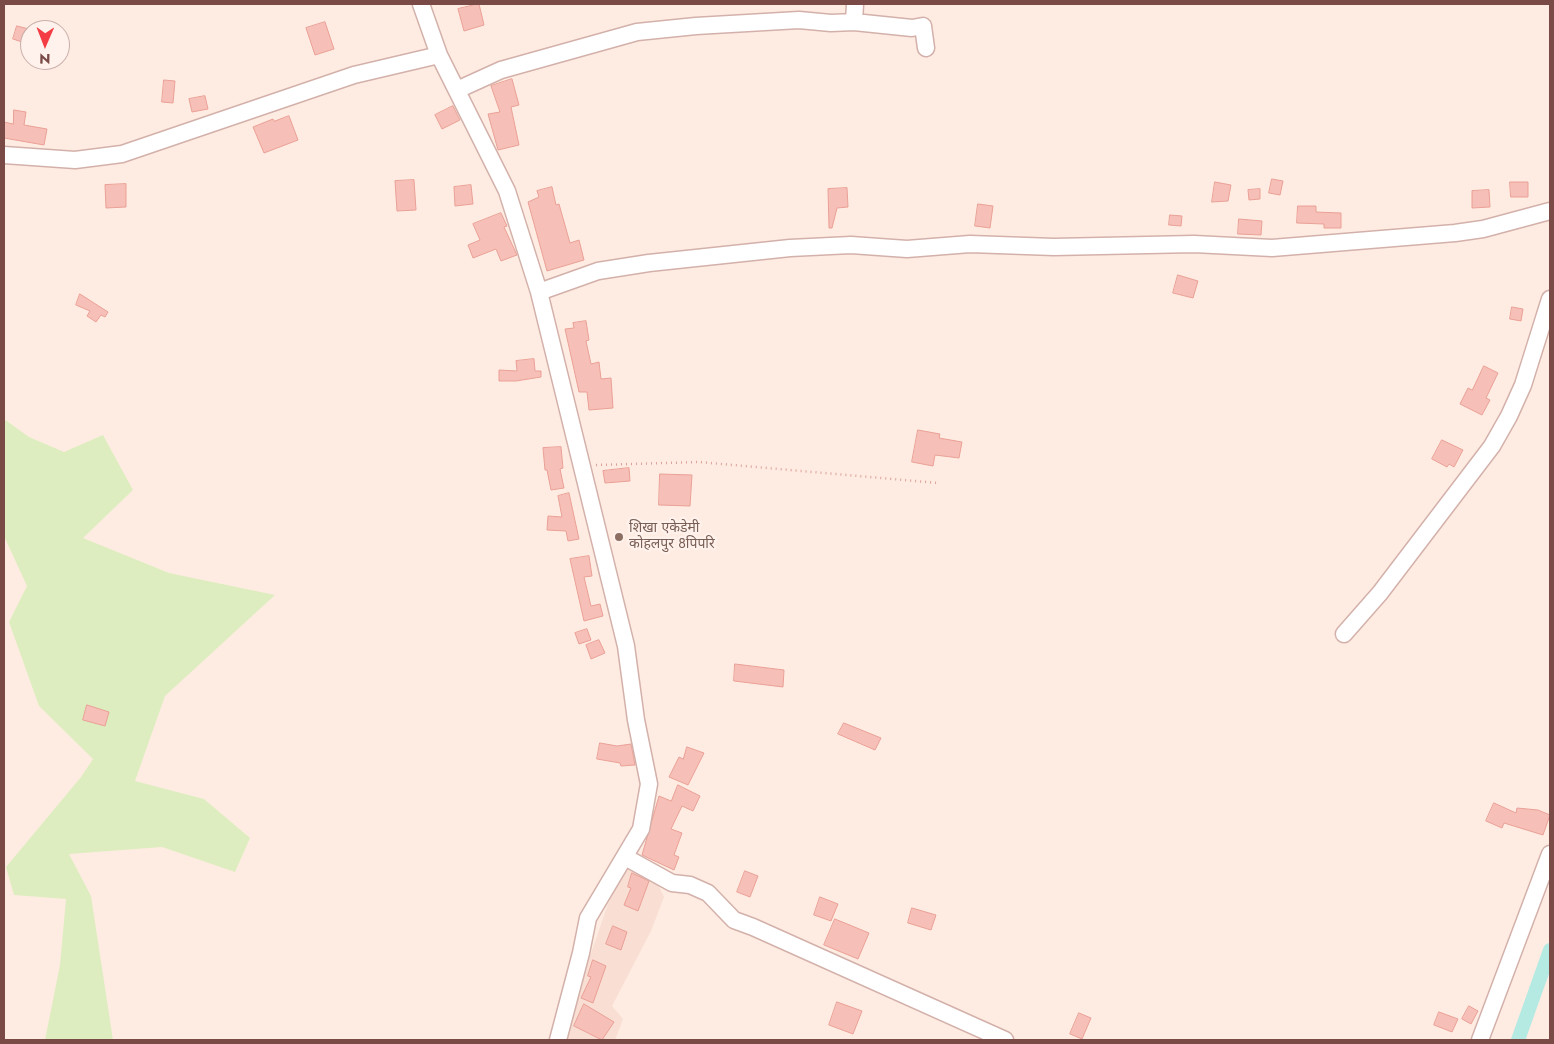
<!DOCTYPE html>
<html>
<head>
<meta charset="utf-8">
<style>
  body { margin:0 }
  #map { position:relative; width:1554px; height:1044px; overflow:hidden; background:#feece2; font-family:Jost,sans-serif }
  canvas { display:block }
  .frame { position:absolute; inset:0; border:5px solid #794a46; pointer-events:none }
  .north { position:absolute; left:20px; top:20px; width:50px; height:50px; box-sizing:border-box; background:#fff1eb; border:1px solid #c9aea9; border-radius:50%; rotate:181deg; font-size:14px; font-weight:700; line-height:20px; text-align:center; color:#794a46 }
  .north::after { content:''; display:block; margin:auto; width:18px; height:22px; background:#f43c44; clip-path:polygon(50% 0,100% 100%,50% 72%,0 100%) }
</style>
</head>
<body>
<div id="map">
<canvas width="1554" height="1044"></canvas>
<div class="frame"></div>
<div class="north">N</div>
</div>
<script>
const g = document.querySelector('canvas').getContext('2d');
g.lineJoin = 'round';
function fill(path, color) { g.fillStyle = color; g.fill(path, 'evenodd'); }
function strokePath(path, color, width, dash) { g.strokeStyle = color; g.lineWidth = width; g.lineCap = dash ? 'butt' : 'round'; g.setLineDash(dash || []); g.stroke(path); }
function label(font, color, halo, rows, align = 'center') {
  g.font = font + ' Jost,"Noto Sans Devanagari",sans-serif'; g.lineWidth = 4.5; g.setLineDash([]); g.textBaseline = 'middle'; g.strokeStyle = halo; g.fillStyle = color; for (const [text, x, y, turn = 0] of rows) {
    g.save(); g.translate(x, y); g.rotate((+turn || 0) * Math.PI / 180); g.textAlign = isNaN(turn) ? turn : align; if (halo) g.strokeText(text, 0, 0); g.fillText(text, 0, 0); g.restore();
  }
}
const residential = new Path2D(`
  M631 867 655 878 664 897 651 931 612 1006 623 1019 615 1040H561L608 904 626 869Z`);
const green = new Path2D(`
  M4 419 29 437 64 452 103 435 133 490 83 538 169 573 275 595 165 696 135 781 204 799 250 838 235 872 162 847 69 854 91 896 113 1040H45L60 965 66 899 14 895 6 867 81 777 93 759 39 706 9 622 27 586 4 536Z`);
const canal = new Path2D(`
  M1518 1040 1550 950`);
const building = new Path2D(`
  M479 4 484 25 464 31 458 9Z
  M325 22 334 49 315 55 306 28Z
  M17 26 29 29 25 43 13 39Z
  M512 79 519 105 511 107 519 145 498 150 488 114 500 112 491 86Z
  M164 80 175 81 173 103 162 102Z
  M205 96 208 109 192 112 189 99Z
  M453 106 460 120 442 129 435 115Z
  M14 110 26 112 24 125 47 129 44 145 4 138V122L13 124Z
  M289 116 298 140 264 153 253 127 273 119 274 121Z
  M1272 179 1283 181 1280 195 1269 193Z
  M414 180 416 210 397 211 395 181Z
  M1215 182 1231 185 1228 201 1212 202Z
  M1510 182H1528V197H1511Z
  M126 184V207L106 208 105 185Z
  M471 185 473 204 455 206 454 187Z
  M552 187 556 205 559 204 570 243 579 240 584 260 547 271 528 202 539 197 537 191Z
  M847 188 848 207 837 208 832 228H829L828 189Z
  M1260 189V199L1249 200 1248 190Z
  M1489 190 1490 207 1472 208V191Z
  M978 204 993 206 990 228 975 226Z
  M1298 206H1316V212L1341 213V228H1324V224L1297 223Z
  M501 213 507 226 504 227 517 255 501 261 496 249 473 258 468 245 480 240 473 224Z
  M1170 215 1182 216 1181 226 1169 225Z
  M1239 219 1262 221 1261 235 1238 234Z
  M1178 275 1198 281 1193 298 1173 293Z
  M80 294 108 312 105 317 101 315 96 322 87 316 90 311 76 305Z
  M1512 307 1523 309 1521 321 1510 319Z
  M586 321 589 340 586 341 591 364 599 362 601 379 611 378 613 408 589 410 587 392H579L565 329 574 328 573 323Z
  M534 359 535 371H541V377L516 381H499V370L517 371 516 361Z
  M1484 366 1498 373 1486 398 1490 400 1482 415 1460 404 1468 388 1472 390Z
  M918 430 940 434 939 438 962 442 959 458 935 455 933 466 912 462Z
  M1442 440 1463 450 1454 467 1449 464 1447 467 1432 459Z
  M561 447 563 468 560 469 564 488 551 490 547 470H545L543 448Z
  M629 468 630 481 605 483 603 471Z
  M660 474 692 475 690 506 659 505Z
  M569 493 579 539 568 541 566 531 547 530 548 516 562 517 558 496Z
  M589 556 592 576 584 577 591 606 600 604 603 616 584 621 570 559Z
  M587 629 591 640 579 644 575 633Z
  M599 640 605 653 591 659 586 645Z
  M735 664 784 670 783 687 734 681Z
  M87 705 109 712 105 726 83 720Z
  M844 723 881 738 875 750 838 734Z
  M600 743 617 746 631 744 635 765 621 766 620 763 597 759Z
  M687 747 704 753 688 785 669 777 679 757 683 759Z
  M678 785 700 796 693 811 682 806 671 829 682 833 674 855 679 857 674 870 642 855 659 796 671 801Z
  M1494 803 1516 813 1517 808 1538 810 1550 815 1543 835 1504 823 1502 828 1486 821Z
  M745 871 758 876 750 897 737 892Z
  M632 873 649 881 638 911 624 905 631 888 628 887Z
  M820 897 838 904 831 921 814 915Z
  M912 908 936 915 931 930 908 923Z
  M835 919 869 933 858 959 824 945Z
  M613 926 627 932 621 950 606 944Z
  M593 960 606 966 593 1003 581 998 591 977 588 976Z
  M837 1002 862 1011 853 1034 829 1025Z
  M584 1004 614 1022 602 1040 574 1026Z
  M1469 1006 1478 1011 1471 1024 1462 1019Z
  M1439 1012 1458 1019 1452 1032 1434 1025Z
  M1079 1013 1091 1018 1082 1039 1070 1034Z`);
const path = new Path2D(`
  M596 465 699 462 938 483`);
const minor = new Path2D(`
  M421 4 439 55 507 191 539 292 626 646 636 720 649 784 641 829 588 918 581 953 558 1040
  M854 22 855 4
  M457 90 501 70 637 32 696 26 799 20 831 23 854 22 912 28 923 26 926 48
  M4 155 75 160 122 154 354 75 439 55
  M539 292 598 271 649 263 790 248 851 245 907 249 970 244 1054 247 1194 244 1272 248 1455 233 1483 229 1550 211
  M1344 634 1380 593 1492 446 1509 416 1523 385 1550 299
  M625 857 672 883 690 885 708 893 734 920 753 927 1005 1040
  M1480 1040 1550 854`);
const markers = [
  [619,537,5,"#8d6e63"]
];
const educationNames = [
  ["शिखा एकेडेमी",629,529],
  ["कोहलपुर 8पिपरि",629,545]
];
fill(residential, '#f9ded3');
fill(green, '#deedbf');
strokePath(canal, '#b5eae3', 14);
fill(building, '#f6bfb7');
strokePath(building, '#eaa096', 1);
strokePath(minor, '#d3b1aa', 19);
strokePath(path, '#dba29a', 2.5, [1, 4]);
strokePath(minor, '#fff', 16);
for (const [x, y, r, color] of markers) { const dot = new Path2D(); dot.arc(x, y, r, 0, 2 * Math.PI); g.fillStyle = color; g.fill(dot); strokePath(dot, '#fff1eb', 2); }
label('14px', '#785e54', '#fff1eb', educationNames, 'left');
</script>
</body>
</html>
